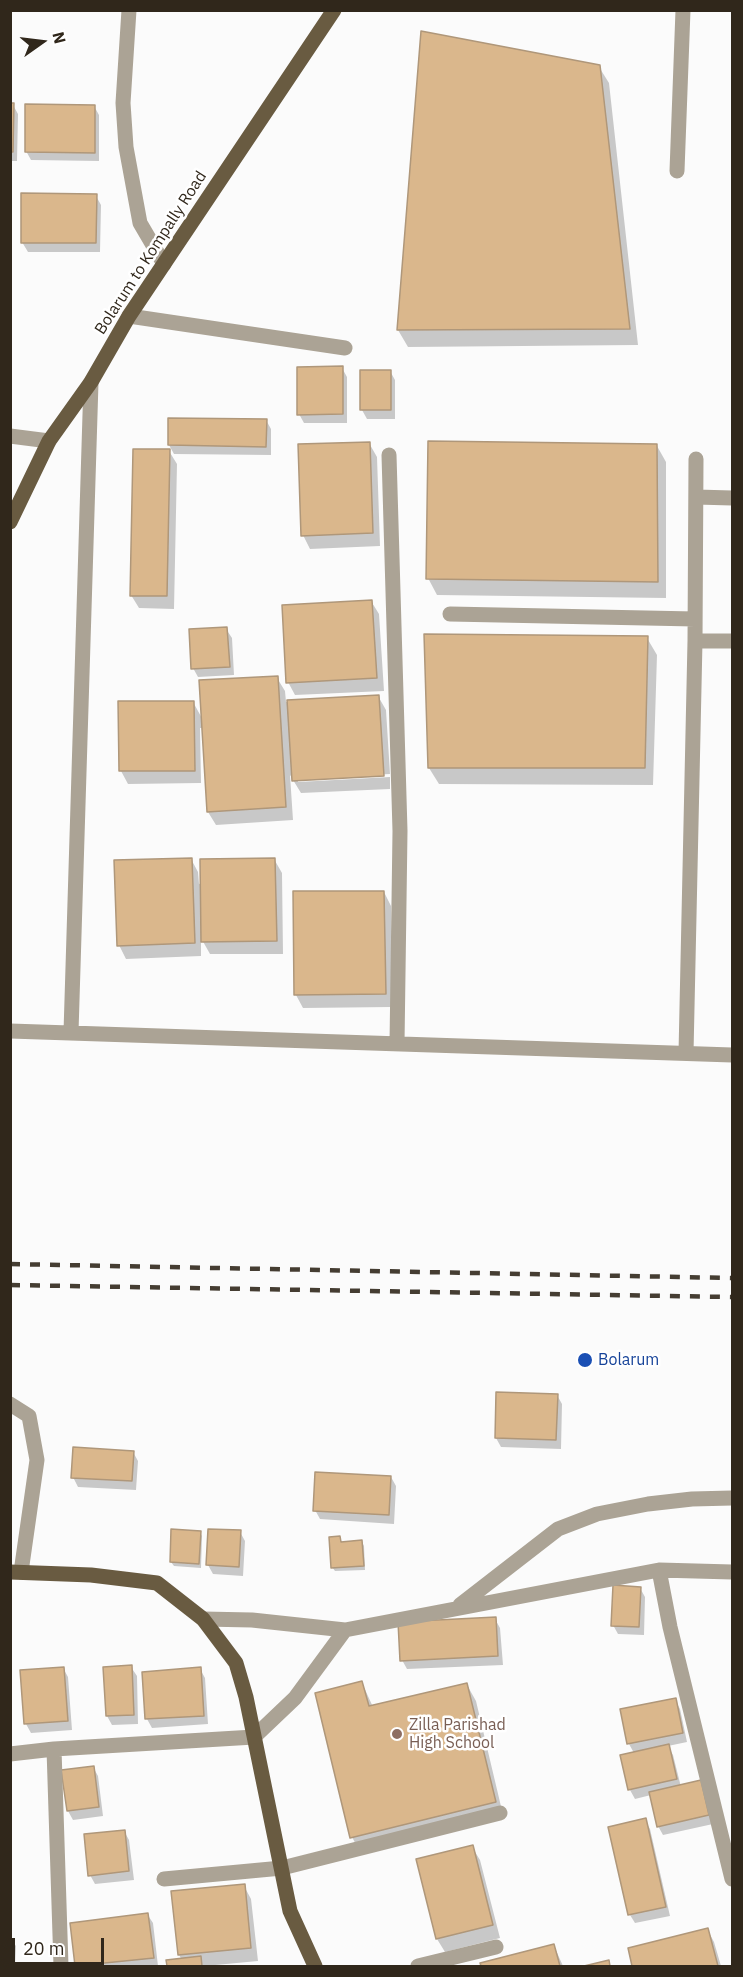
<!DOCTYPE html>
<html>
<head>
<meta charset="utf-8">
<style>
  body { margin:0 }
  #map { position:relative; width:743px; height:1977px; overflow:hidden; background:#fbfbfb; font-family:"IBM Plex Sans",sans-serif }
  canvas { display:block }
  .frame { position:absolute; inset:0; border:12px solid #30271b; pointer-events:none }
  .north { position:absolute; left:12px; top:12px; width:60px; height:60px; -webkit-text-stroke:4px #fff; paint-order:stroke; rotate:76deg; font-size:16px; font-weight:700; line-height:24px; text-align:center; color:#30271b }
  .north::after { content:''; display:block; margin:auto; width:21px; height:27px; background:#30271b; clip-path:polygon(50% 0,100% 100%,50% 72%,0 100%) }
  .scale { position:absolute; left:12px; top:1938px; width:92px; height:27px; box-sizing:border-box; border:3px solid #30271b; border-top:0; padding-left:8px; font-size:18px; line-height:21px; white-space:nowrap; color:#30271b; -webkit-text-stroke:4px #fff; paint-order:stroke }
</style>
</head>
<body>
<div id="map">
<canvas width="743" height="1977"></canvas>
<div class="frame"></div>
<div class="north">N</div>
<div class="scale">20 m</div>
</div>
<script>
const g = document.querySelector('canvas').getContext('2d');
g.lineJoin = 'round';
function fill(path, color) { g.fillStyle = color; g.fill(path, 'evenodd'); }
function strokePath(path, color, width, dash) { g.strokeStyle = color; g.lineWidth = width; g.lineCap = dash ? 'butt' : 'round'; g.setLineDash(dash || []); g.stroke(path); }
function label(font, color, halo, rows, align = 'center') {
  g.font = font + ' "IBM Plex Sans",sans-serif'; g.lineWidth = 5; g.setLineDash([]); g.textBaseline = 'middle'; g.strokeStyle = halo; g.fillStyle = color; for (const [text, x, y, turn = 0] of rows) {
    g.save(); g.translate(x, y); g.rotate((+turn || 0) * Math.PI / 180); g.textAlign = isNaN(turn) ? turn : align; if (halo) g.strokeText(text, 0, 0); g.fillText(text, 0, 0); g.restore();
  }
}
const shadow = new Path2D(`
  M599 67 609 83 638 345 408 347 398 330Z
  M10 105H13L18 114 17 161H10Z
  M94 106 99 115V161L31 160 26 151Z
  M96 196 101 205 100 252H28L22 242Z
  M342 368 347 377V423H304L299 414Z
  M362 371H390L395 380V419H367L362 410Z
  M266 420 271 429V455L174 454 169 445Z
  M369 443 377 457 380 546 310 549 303 535Z
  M657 446 666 462V598L437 595 428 578Z
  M169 451 177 464 174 609 139 608 131 595Z
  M371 601 379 614 384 691 295 695 288 682Z
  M226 629 232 638 234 675 198 677 193 668Z
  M647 638 657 655 653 785 439 784 429 768Z
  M277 678 285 691 286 702 378 696 386 710 390 774 298 779V782L390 777V789L301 793 290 775 293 820 216 825 208 812 203 728H200L201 783 128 784 121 771 193 702 203 720Z
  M191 859 198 872 199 884 274 859 282 873 283 954H210L201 938V956L126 959 119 945Z
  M384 892 391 906 392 1007 303 1008 296 995Z
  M557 1395 562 1404 561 1449 501 1447 496 1438Z
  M133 1452 138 1461 136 1490 78 1487 73 1477Z
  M391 1477 396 1486 394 1524 320 1519 315 1510Z
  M200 1532 202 1536 201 1568 174 1566 171 1562Z
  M240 1532 245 1541 243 1576 213 1574 208 1565Z
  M339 1537 342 1543 362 1542 364 1546 365 1570 335 1571 332 1567Z
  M640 1588 645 1597 644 1635 618 1634 613 1625Z
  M495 1619 500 1628 503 1665 407 1669 402 1660Z
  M131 1667 137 1676 138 1724 112 1725 107 1716 105 1669Z
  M63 1668 68 1677 72 1730 31 1733 26 1724Z
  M200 1669 205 1678 208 1724 152 1728 147 1719Z
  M362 1683 373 1707 467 1685 476 1701 504 1819 361 1854 352 1837Z
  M675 1700 680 1709 687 1742 668 1746 673 1755 681 1787 701 1782 713 1824 663 1835 658 1826 651 1795 635 1799 630 1790 622 1756 634 1753 629 1744 622 1710Z
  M93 1767 98 1776 103 1816 73 1820 68 1811 63 1771Z
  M645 1820 650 1829 670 1916 635 1923 630 1915Z
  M124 1831 129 1840 134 1880 95 1884 90 1875Z
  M472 1847 480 1860 500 1938 445 1952 437 1939 418 1861Z
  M244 1886 251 1899 258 1961 205 1966H169L168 1961 182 1960 179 1955Z
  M147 1914 153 1923 158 1966H77L71 1924Z
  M707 1929 714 1942 721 1966H634L629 1949Z
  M10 1937 16 1946 15 1966H10Z
  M554 1946 563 1966H482V1964Z`);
const building = new Path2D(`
  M421 31 600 65 630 329 397 330Z
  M10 103H14L13 152H10Z
  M25 104 95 105V153L25 152Z
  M21 193 97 194 96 243H21Z
  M343 366V414L297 415V367Z
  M360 370H391V410H360Z
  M168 418 267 419 266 447 168 445Z
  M428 441 657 444 658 582 426 579Z
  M370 442 373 533 301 536 298 444Z
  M133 449H170L167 596H130Z
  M372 600 377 678 286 683 282 605Z
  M227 627 230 667 191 669 189 629Z
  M424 634 648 636 645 768H428Z
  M278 676 286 807 207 812 199 680Z
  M379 695 384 776 292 781 287 700Z
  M118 701H194L195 771H119Z
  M192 858 195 943 117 946 114 860Z
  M275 858 277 941 201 942 200 859Z
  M293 891H384L386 994 294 995Z
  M496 1392 558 1394 556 1440 495 1438Z
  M73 1447 134 1451 132 1481 71 1478Z
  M315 1472 391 1476 389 1515 313 1511Z
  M171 1529 201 1531 199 1564 170 1562Z
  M208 1529 241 1530 239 1567 206 1565Z
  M340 1536 341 1542 362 1540 364 1566 331 1568 329 1537Z
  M613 1585 641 1587 639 1627 611 1626Z
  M496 1617 498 1656 400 1661 398 1622Z
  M132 1665 134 1715 106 1716 103 1667Z
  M64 1667 68 1721 24 1724 20 1670Z
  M201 1667 204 1716 145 1719 142 1672Z
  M362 1681 369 1706 467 1683 496 1802 350 1838 315 1693Z
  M676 1698 683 1733 627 1744 620 1709Z
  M669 1744 677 1779 628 1790 620 1755Z
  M94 1766 99 1807 67 1811 61 1770Z
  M701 1780 709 1815 657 1827 649 1792Z
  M646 1818 666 1907 628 1915 608 1827Z
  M125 1830 129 1871 88 1876 84 1834Z
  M473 1845 493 1925 436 1939 416 1859Z
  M245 1884 251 1948 178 1955 171 1891Z
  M148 1913 154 1958 75 1966 70 1923Z
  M708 1928 718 1966H632L628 1948Z
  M554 1944 560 1966H481L480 1963Z
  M201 1956 202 1966H167L166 1960Z
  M609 1960 610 1966H584Z`);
const minor = new Path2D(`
  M129 10 123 103 126 147 140 223 164 264
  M677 171 683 10
  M129 316 345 348
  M10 436 49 441
  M389 455 400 831 397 1044
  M696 497 732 498
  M450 614 695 619
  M695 641H732
  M10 1031 732 1055
  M71 1032 91 382
  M686 1053 695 641 696 459
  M10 1404 29 1416 37 1460 21 1572
  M659 1570 670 1627 732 1879
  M460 1605 558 1529 597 1514 648 1504 692 1499 732 1498
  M203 1619 252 1620 345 1630 659 1570 732 1572
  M54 1749 61 1966
  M10 1754 54 1749 254 1737 295 1698 345 1630
  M164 1879 282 1868 500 1813
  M418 1966 496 1947`);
const major = new Path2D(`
  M10 522 49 441 91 382 129 316 334 10
  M10 1572 91 1575 157 1583 203 1619 236 1663 246 1697 290 1911 315 1966`);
const rail = new Path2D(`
  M10 1264 732 1278
  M10 1285 732 1297`);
const markers = [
  [585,1360,8,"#1a4fb4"],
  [397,1734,6,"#8d6e63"]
];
const streetNames = [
  ["Bolarum to Kompally Road",151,253,-57]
];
const transitNames = [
  ["Bolarum",598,1360]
];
const educationNames = [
  ["Zilla Parishad",409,1725],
  ["High School",409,1743]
];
fill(shadow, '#0003');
fill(building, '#dab78c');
strokePath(building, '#af977a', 1.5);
strokePath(minor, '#aba395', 15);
strokePath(major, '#695b41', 15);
strokePath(rail, '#453d32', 4.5, [10, 10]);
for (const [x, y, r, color] of markers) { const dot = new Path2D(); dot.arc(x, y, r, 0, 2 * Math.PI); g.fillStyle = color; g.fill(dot); strokePath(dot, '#fff', 2); }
label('16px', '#30271b', '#fff', streetNames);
label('16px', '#164399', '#fff', transitNames, 'left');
label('16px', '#785e54', '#fff', educationNames, 'left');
</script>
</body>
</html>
